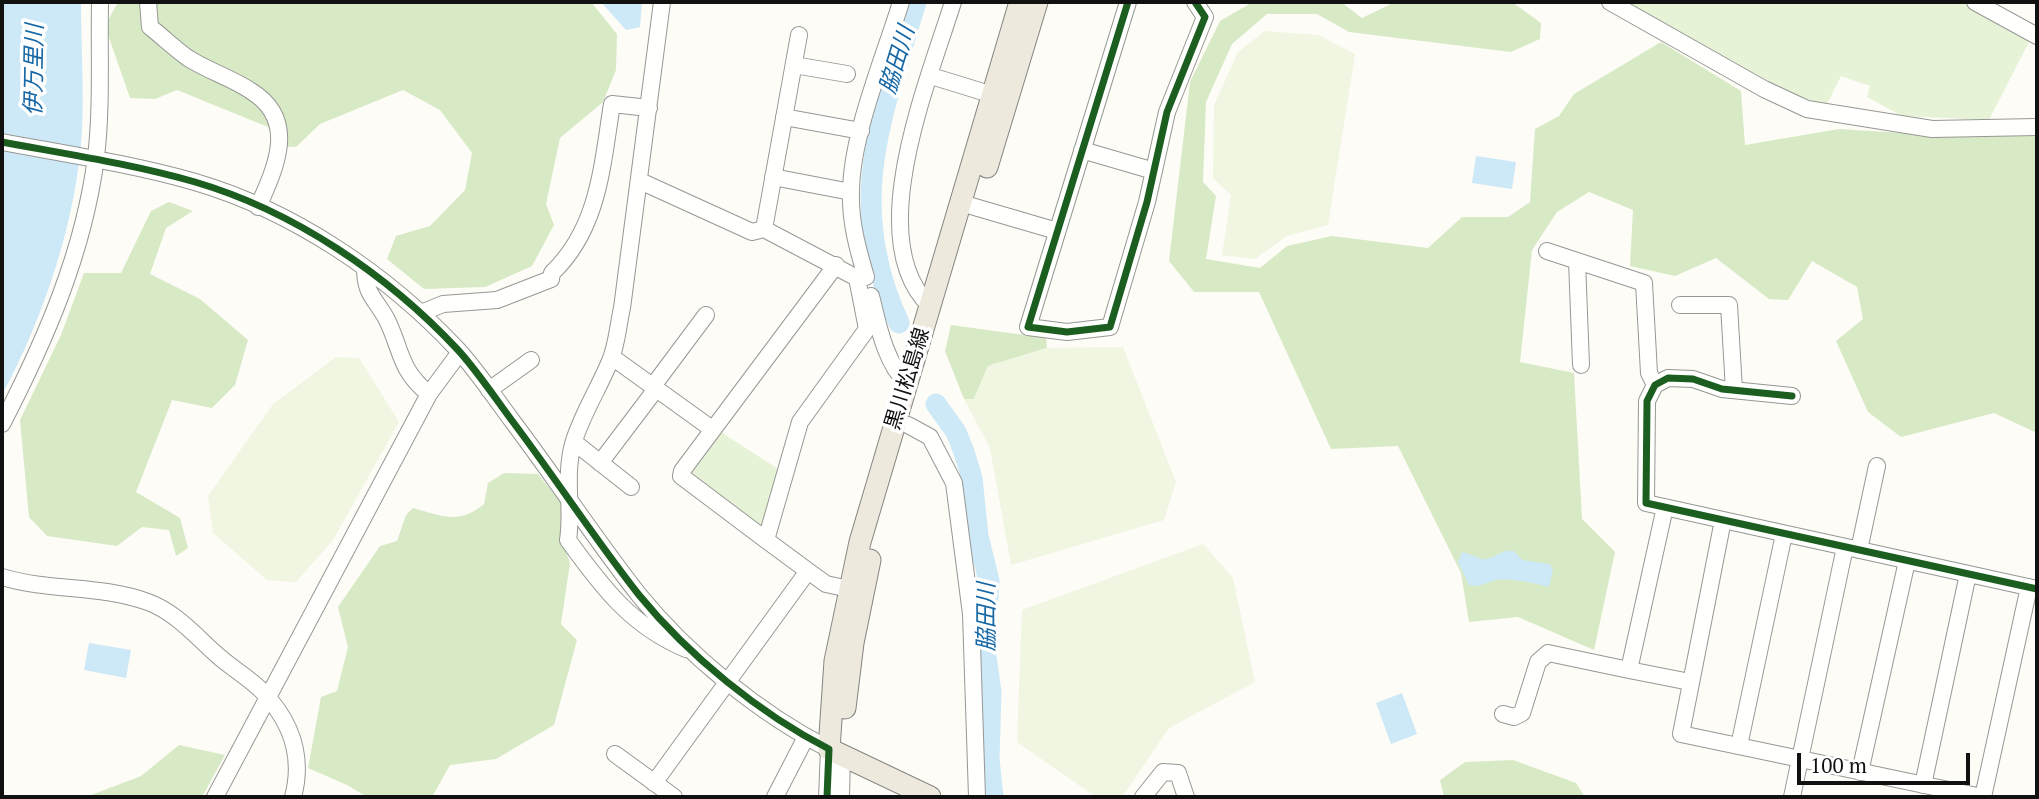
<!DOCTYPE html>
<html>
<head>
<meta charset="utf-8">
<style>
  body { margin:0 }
  #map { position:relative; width:2039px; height:799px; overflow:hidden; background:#fdfcf7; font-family:"PT Serif",serif }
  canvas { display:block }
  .frame { position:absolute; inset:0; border:4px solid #111; pointer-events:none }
  .scale { position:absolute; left:1797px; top:753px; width:173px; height:32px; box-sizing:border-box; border:4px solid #111; border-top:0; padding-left:9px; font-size:21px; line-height:24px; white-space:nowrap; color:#111; -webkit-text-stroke:5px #fff; paint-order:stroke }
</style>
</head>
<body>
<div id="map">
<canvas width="2039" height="799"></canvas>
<div class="frame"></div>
<div class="scale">100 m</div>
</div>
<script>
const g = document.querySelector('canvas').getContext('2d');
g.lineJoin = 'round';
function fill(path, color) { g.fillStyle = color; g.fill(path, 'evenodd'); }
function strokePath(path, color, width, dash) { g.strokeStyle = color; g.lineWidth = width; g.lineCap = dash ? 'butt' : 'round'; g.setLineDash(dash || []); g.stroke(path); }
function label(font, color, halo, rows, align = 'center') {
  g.font = font + ' "PT Serif","Noto Sans JP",serif'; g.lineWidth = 7; g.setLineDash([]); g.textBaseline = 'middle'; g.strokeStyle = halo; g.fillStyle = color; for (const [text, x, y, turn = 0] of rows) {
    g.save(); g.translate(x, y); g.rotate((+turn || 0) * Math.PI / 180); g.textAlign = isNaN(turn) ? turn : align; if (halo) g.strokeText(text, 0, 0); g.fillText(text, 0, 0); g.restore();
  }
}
const green = new Path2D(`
  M1628 2H1940L1943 4 1961 2 2030 40 1989 120 1902 116 1867 97 1870 86 1841 76 1826 106 1786 91Z
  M716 429 780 470 763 532 685 474Z`);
const forest = new Path2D(`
  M118 2H591L617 34 616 70 603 102 560 138 546 204 554 225 532 266 485 287 424 289 387 259 396 236 430 226 465 190 472 153 440 110 403 90 320 124 296 147 276 146 268 127 177 90 155 99 130 98 105 26Z
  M1253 2H1341L1362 18 1395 2H1512L1541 23 1540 39 1511 52 1349 32 1317 14H1267L1232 44 1206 102 1203 182 1216 196 1206 259 1260 268 1287 246 1332 236 1428 248 1462 217H1508L1530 202 1535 129 1559 116 1574 94 1661 42 1741 91 1745 145 1839 129 1935 135 2037 132V433L1994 413 1901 437 1868 412 1836 341 1863 319 1857 287 1812 261 1788 300 1769 299 1716 258 1675 276 1630 266 1633 210 1589 192 1557 212 1532 250 1520 362 1574 373 1582 519 1615 552 1594 650 1518 617 1469 622 1461 573 1398 446 1331 449 1259 292H1194L1169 261 1190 82 1220 21Z
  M169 202 193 211 166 228 150 274 200 299 248 340 235 385 212 408 172 400 136 492 180 518 188 548 176 556 169 530 142 527 117 546 47 536 29 517 20 420 61 335 84 273H121L151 211Z
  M951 325 1046 338 1047 348 988 366 974 399H964L945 351Z
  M504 473 538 474 562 504V539L570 563 561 624 577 640 554 725 496 759 450 765 432 797H367L347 785 308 768 321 697 337 691 348 647 338 607 380 546 397 541 406 515 413 508C442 516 459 525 484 504L488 483Z
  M179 745 225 755 202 797H86L141 776Z
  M1513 760 1576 783 1585 797H1444L1440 780 1465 762Z`);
const pitch = new Path2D(`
  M1265 31 1318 35 1355 54 1328 225 1287 236 1255 259 1222 255 1231 195 1213 178 1214 105 1238 52Z
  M1123 347 1176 482 1164 520 1011 565 990 448 964 399H974L988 366 1047 348Z
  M336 357 359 358 399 422 333 540 296 582 267 580 213 533 208 496 273 404Z
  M1203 544 1233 578 1255 682 1169 728 1122 797H1096L1017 742 1022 610Z`);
const water = new Path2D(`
  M2 2H81C81 44 84 88 82 130 77 219 44 317 2 395Z
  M601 2H642L640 27 626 30Z
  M1476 156 1516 162 1512 189 1472 183Z
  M1504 551H1514L1522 560 1550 564 1553 570 1549 587C1532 583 1515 578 1497 580 1487 582 1480 588 1469 585L1458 562 1462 552C1484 557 1477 566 1504 551Z
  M89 643 131 650 126 678 84 670Z
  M1402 693 1417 734 1391 744 1376 703Z`);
const river = new Path2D(`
  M899 323C844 204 881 119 916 2
  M936 404 956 432 964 452 972 478 978 536 989 581 985 649 991 692 989 759 993 797`);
const minor = new Path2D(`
  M148 2 150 27C163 37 175 49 188 58 208 71 232 78 251 91 298 120 276 167 258 207
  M662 2 622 308C618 325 617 345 610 361 599 388 581 416 573 444 564 477 573 508 568 540 602 587 631 626 686 649
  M1128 2 1028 327 1067 332 1110 327 1147 202 1167 112 1205 17 1195 2
  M1610 2 1764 89 1807 109 1932 129 2037 127
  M1975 2 2037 36
  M794 65 847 74
  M931 76 993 95
  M784 117 861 131
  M2 142C66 154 132 164 195 182 294 211 388 275 458 350 478 372 495 398 513 422 556 479 595 539 639 595 688 655 760 714 829 749L827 797
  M1082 150 1154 171
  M773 177 851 192
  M640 181 752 232 764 229 857 278 867 329 800 422 766 540 808 571
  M961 203 1057 231
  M764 229 799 35
  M1547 251 1644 283 1649 373 1655 385
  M1577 261 1581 365
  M365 268C365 294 374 297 386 318 402 349 398 369 429 394
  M857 278 866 277C858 250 850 222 851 193 851 135 884 58 901 2
  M871 296C878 324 885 363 907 383
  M1680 305H1729L1734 390
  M930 306C861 240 929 80 953 2
  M421 313 443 304 497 300 551 279 552 273C599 228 602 166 612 104L649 108
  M612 357 712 429
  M653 386 706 315
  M489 390 531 360
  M1792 396 1722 389 1693 379 1668 378 1655 385 1647 401 1646 503 2037 589
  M2 424C45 341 84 252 96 157 102 107 99 53 100 2
  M908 425 930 437 954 483 971 614 977 797
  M574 442 631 487
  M600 463 656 389
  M1665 507 1629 670 1690 682
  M1723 520 1681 734 1982 797
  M766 540 681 476 682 471 836 265
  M1859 550 1877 466
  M2 577C52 592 97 584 148 602 175 612 195 635 216 654 230 667 248 677 262 691 291 721 304 756 293 797
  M1503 714 1514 717 1522 713 1538 662 1548 653 1629 670
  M1739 746 1784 534
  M615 754 674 797
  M1860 772 1907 561
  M654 783 808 571 826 584 849 589
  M1923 785 1968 574
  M215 797 429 394 460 352
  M775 797 806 737
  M841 797 842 757
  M1143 797 1163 772 1178 773 1186 797
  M1792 797 1845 547
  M1983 797 2029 587`);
const major = new Path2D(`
  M987 167 1037 2
  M845 708 853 643 870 560
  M930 797 829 749 835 661 860 542 1020 2`);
const cycleway = new Path2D(`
  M1128 2 1028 327 1067 332 1110 327 1147 202 1167 112 1205 17 1195 2
  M2 142C66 154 132 164 195 182 294 211 388 275 458 350 478 372 495 398 513 422 556 479 595 539 639 595 688 655 760 714 829 749L827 797
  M1792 396 1722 389 1693 379 1668 378 1655 385 1647 401 1646 503 2037 589`);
const streetNames = [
  ["黒川松島線",908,379,-73]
];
const waterNames = [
  ["脇田川",898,60,-73],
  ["伊万里川",35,70,-89],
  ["脇田川",987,617,-90]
];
fill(green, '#e7f3d7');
fill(forest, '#d8eac5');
fill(pitch, '#f0f6e1');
fill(water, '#cde8f7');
strokePath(river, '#cde8f7', 21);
strokePath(minor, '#979795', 18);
strokePath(major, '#858482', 23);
strokePath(minor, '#fffffe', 16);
strokePath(major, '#ede9dc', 21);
strokePath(cycleway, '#1b5e20', 7);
label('21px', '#111', '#fff', streetNames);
label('italic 23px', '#1768a6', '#fff', waterNames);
</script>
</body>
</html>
